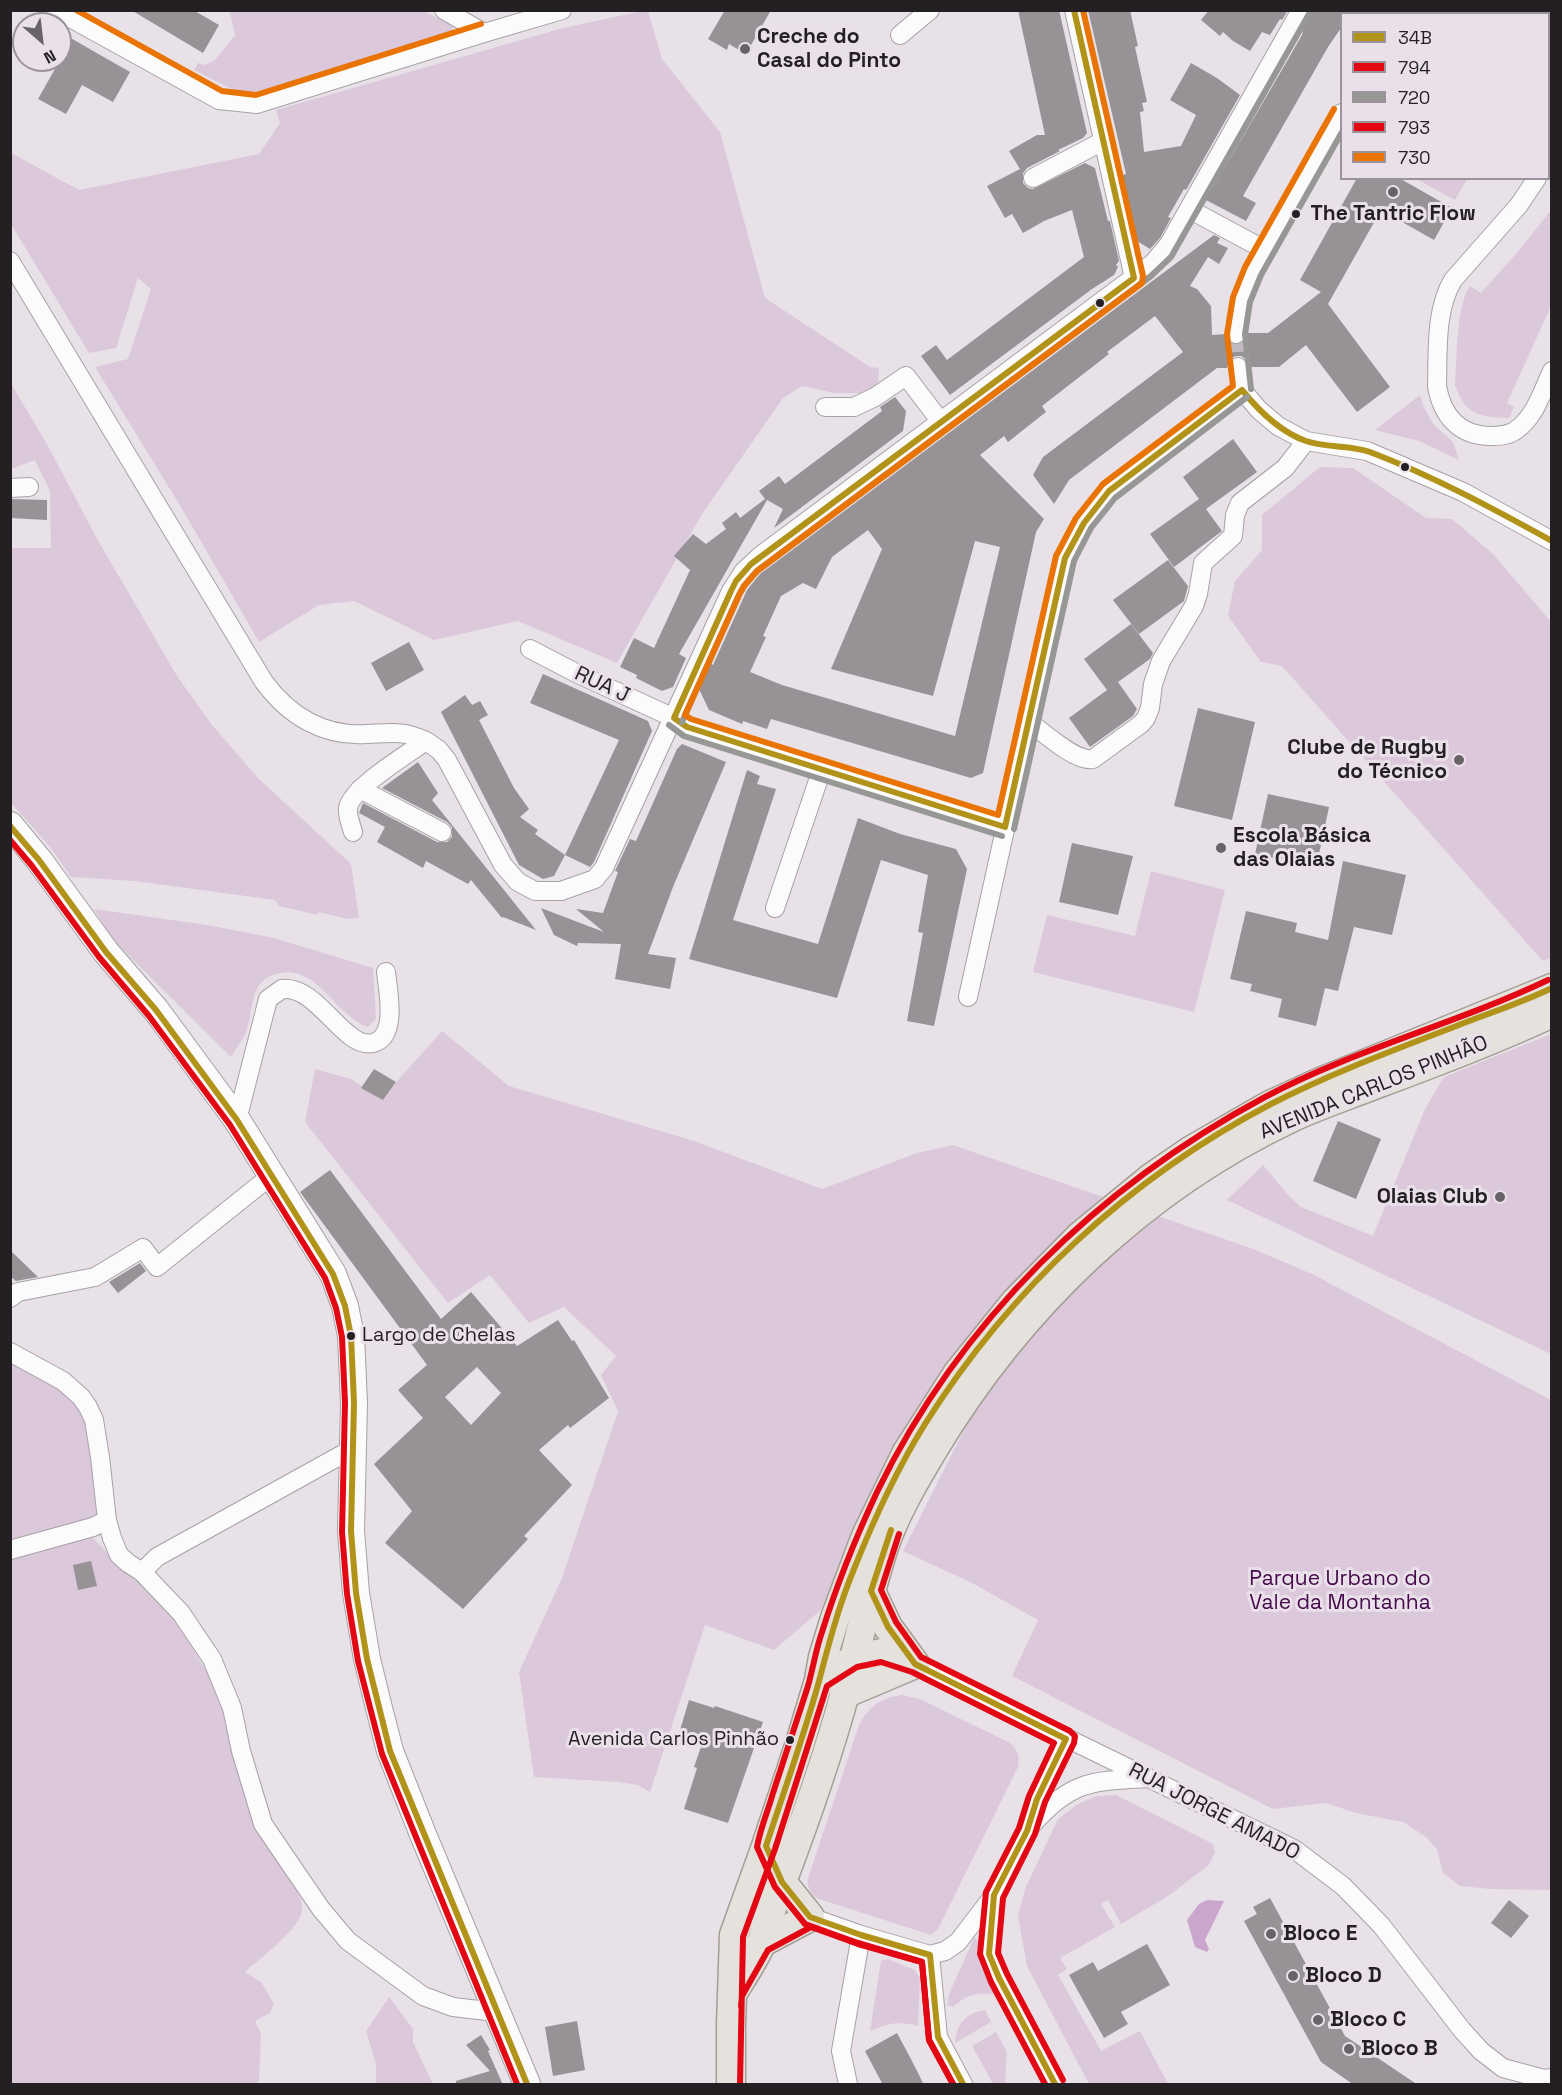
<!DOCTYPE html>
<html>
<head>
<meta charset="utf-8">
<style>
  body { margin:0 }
  #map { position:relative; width:1562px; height:2095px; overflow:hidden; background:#e8e2e8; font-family:"Space Grotesk",sans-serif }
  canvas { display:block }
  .frame { position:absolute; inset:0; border:12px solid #231f23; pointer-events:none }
  .legend { position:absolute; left:1340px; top:12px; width:210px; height:168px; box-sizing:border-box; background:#eae0ea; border:2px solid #9a939a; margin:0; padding:8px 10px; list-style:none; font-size:18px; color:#231f23 }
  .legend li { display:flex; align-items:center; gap:12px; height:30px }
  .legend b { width:30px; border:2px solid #9a939a }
  .north { position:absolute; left:12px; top:12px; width:60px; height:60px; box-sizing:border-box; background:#eae0ea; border:2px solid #9a939a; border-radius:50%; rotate:152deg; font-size:16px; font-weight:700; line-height:24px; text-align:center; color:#231f23 }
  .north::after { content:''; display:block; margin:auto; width:21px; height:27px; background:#686368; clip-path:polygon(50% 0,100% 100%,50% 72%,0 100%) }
</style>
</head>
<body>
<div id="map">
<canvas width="1562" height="2095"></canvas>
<div class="frame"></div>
<ul class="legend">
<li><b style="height:8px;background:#b29319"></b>34B</li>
<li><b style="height:8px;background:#e30613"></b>794</li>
<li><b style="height:8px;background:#979796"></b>720</li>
<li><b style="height:8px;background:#e30613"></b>793</li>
<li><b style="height:8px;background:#e97404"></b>730</li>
</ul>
<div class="north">N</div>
</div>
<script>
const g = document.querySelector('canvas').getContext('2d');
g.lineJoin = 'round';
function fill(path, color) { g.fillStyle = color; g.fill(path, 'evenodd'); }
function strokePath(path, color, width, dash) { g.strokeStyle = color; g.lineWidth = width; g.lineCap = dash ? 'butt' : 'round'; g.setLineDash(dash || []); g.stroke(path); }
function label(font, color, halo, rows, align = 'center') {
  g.font = font + ' "Space Grotesk",sans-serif'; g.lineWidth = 6; g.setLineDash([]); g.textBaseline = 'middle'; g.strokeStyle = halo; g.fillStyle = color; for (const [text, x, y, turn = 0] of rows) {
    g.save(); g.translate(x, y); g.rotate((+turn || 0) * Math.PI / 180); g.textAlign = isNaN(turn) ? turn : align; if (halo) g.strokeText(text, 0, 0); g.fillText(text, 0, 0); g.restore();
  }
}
const green = new Path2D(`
  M227 11H424L453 26V31L254 94 238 92 194 70 198 63 205 65 215 60 235 35 230 13Z
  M642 11H648L662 59 720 132 765 298 870 367 879 368 878 383 867 393H834L802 386 783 398 702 514 617 663 518 621 434 640 354 601 319 605 259 642 184 512 95 367 128 359 151 289 138 278 116 348 89 353 11 224V153L79 190 259 154 280 123 276 110 563 28Z
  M1416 179H1467L1455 200Z
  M1551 210V306L1507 403 1514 407 1509 418C1480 417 1465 415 1455 385 1457 359 1456 306 1470 286L1481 293 1521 248Z
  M10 382 48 446 96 537 177 676 212 725 259 779 351 864 359 918 348 919 319 912 318 915 279 906 275 900 135 881 71 877 51 848 11 803V548H51L50 491 35 460 11 469Z
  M1420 395 1424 408 1434 425 1453 442 1459 460 1419 441 1375 430Z
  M1320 467 1353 468 1426 518 1452 519 1493 554 1551 622V958L1544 961 1541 959 1282 666 1261 662 1228 616 1235 581 1262 550V515Z
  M1151 871 1225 890 1194 1012 1033 972 1047 915 1135 936Z
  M94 909 207 925 274 938 373 968 376 1019 368 1027C333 1015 316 959 273 975 265 978 261 981 257 989 251 1001 251 1017 247 1029 244 1039 236 1048 231 1057L114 941Z
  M442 1031 509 1086 691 1140 822 1189 917 1153 953 1145 1256 1250 1314 1275 1551 1400V1890L1491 1889 1460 1886 1443 1873 1437 1849 1426 1837 1403 1822 1356 1813 1326 1803 1273 1809 1012 1676 1038 1620 972 1583 903 1551 964 1430 921 1409 856 1529 821 1610 774 1650 705 1625 650 1792 638 1785 618 1782 534 1777 519 1672 562 1578 618 1411 601 1375 616 1356 564 1307 529 1323 490 1275 448 1303 305 1122 315 1069 351 1079 383 1100 399 1079Z
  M1551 1034V1354L1227 1200 1263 1165 1289 1196 1301 1207 1373 1236 1425 1109 1444 1077Z
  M11 1352 81 1397 107 1520 11 1550Z
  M92 1537 127 1573 147 1589 172 1615 207 1672 210 1671 292 1883C297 1892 303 1899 302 1909 302 1928 259 1959 245 1972L261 1982 274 2004 270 2013 255 2021 261 2034 259 2081 255 2084H11L10 1558Z
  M902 1695 920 1699 1010 1743C1018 1750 1020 1756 1018 1767L938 1929 931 1935 819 1899C810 1894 807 1887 808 1878L859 1725C868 1707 881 1697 902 1695Z
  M1116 1795 1213 1844 1215 1852 1209 1865 1168 1896 1121 1924 1108 1900 1101 1904 1115 1927 1060 1958 1067 1969 1058 1975 1101 2051 1140 2031 1168 2084H1089L1027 1966 1018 1916 1025 1889 1058 1819 1078 1804 1097 1796Z
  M974 1938 980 1941C979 1961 983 1974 994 1990L993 1994C976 1992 966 1995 953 2007L947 2005 949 1994Z
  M888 1959 915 1970 920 1978 918 2026C898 2021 889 2023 870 2031L881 1961Z
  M389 1997 413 2029V2042L433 2084H376V2064L366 2031Z
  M985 2010 991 2022 955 2043C956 2024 966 2013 985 2010Z
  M996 2032 1007 2052 1005 2084H993L972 2046Z`);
const water = new Path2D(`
  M1207 1900 1224 1901 1205 1940 1209 1949 1207 1952 1195 1947 1187 1920 1199 1904Z`);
const building = new Path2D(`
  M131 10H193L219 25 203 53Z
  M725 10H771L746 54 729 44 727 50 708 39Z
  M1018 10H1059L1087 133 1083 138 1058 150 1060 151 1027 168 1023 173V183L1028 188 1033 189 1085 163 1095 168 1108 221H1110L1119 261 1116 265 1118 267 1114 275 1092 289 950 395 921 356 936 345 947 360 1084 257 1072 210 1044 221 1023 233 1012 214 1005 218 987 186 1020 169 1009 151 1037 135H1045Z
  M1088 10H1130L1138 46 1135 47 1147 102 1142 103 1144 111 1140 112 1144 152 1181 146 1196 115 1170 100 1191 63 1217 78 1240 95 1186 190 1184 189 1168 217 1171 218 1160 238 1150 249 1137 241 1122 175 1126 174Z
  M1209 10H1288L1282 20 1280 19 1270 35 1262 32 1250 51 1233 41 1223 32 1220 36 1201 20Z
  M1312 10H1341V28L1328 47 1243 196 1256 203 1246 221 1206 200 1290 56 1303 33 1302 32Z
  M60 32 130 72 113 102 82 85 66 114 38 99 60 60Z
  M1357 178H1399L1452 208 1434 240 1381 210 1328 304 1390 387 1357 412 1306 345 1279 367H1249L1246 359 1241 356H1236L1230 359 1227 368H1217L1069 480 1054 504 1033 475 1043 457 1183 352 1155 316 1107 352 1109 354 1042 406 1046 412 1008 442 1004 436 980 455 1044 519 1036 532 983 773 971 778 771 719 767 729 743 721 742 724 709 710 699 689 710 663 713 665 747 590 760 574 1214 235 1220 238 1217 243 1228 248 1219 264 1208 257 1190 286 1197 289 1211 306 1212 335 1225 334 1229 342 1235 345 1244 341 1247 333H1268L1321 292 1300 280ZM868 530 882 549 831 669 933 696 975 541 1000 547 955 736 782 685 750 672 766 637 763 636 781 596 803 583 816 589 832 557Z
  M895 397 906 411 903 431 774 528 783 509 767 500 679 654 686 658 673 687 662 691 636 678 637 675 620 667 634 638 654 648 690 570 674 556 693 534 706 544 726 529 722 523 736 512 740 518 765 499 759 491 779 476 785 484 882 411 880 407Z
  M1233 439 1257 472 1206 509 1222 531 1174 567 1150 534 1199 499 1183 477Z
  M10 499 47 500V520L10 518Z
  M1168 560 1188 586 1184 601 1139 634 1113 600Z
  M1131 624 1153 653 1150 659 1118 682 1137 709 1133 716 1090 747 1069 718 1107 690 1084 659Z
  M409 642 424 670 386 691 371 663Z
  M543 674 648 721 652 731 594 862 590 867 565 855 554 876 543 879 519 865 441 712 465 695 472 705 480 701 488 715 479 720 514 788 529 809 520 817 538 830 535 834 565 855 619 740 530 703Z
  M1198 708 1255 722 1232 820 1174 806Z
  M682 744 726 762 673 887 648 954 676 958 670 989 615 979 621 944 578 943 577 946 554 935 541 908 604 932 576 909 603 913 618 872 615 871 630 839 636 841 677 749Z
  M418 762 438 793 432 800 536 930 503 917 502 918 471 880 468 884 426 861 423 868 377 842 385 827 359 813 363 803 437 842H447L452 837V827L447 822 382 788Z
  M747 770 760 776 757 784 776 789 733 920 818 944 858 818 900 834 956 849 967 869 934 1026 907 1021 923 933 918 932 928 875 881 860 837 998 689 959Z
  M1268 794 1329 807 1316 868 1255 854Z
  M1072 843 1133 856 1118 915 1059 902Z
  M1343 861 1406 875 1392 935 1354 927 1338 991 1325 988 1316 1026 1278 1017 1282 999 1250 991 1252 984 1230 979 1246 911 1297 923 1295 932 1328 940Z
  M374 1069 396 1082 383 1100 361 1088Z
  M1338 1121 1381 1139 1356 1199 1313 1181Z
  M330 1170 441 1319 471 1292 517 1346 558 1320 572 1341 574 1340 609 1398 570 1428 568 1425 539 1450 572 1485 524 1536 528 1539 463 1609 385 1543 412 1511 374 1464 423 1418 398 1390 427 1365 300 1192ZM477 1367 501 1393 471 1425 445 1397Z
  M10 1250 38 1277 16 1281 10 1276Z
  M140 1263 146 1271 118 1293 109 1282Z
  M91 1561 97 1586 78 1590 73 1565Z
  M689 1700 714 1708 715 1706 763 1722 728 1823 684 1809 697 1768 694 1767 702 1744 678 1737Z
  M1270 1898 1345 2036 1418 2085H1354L1321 2062 1244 1921 1257 1914 1253 1907Z
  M1509 1900 1529 1916 1511 1938 1491 1923Z
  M1147 1944 1170 1985 1121 2012 1128 2024 1104 2038 1069 1975 1093 1962 1098 1971Z
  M577 2021 585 2070 553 2076 545 2027Z
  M897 2033 911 2059 924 2085H883L865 2051Z
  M481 2035 490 2050 488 2051 503 2085H456V2081L490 2071 466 2045Z`);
const minorTunnel = new Path2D(`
  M1548 58 1552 60
  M1236 334 1238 367`);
const minor = new Path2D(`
  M56 10 219 100 257 104 484 33 562 10
  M444 10 484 33
  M1074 10 1134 278
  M900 35 930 10
  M1548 163 1552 158
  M1033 178 1103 141
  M1537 178 1519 205 1453 280C1435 310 1438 351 1437 386 1442 415 1458 435 1489 436 1498 436 1508 436 1516 430 1535 417 1542 392 1552 371
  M1189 209 1265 250
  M10 261 264 682C289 716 324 737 367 734 391 733 403 730 426 741
  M1236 334 1241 300 1253 271 1342 113
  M1238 367 1242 390
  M1242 390 1259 410 1278 426 1306 441 1367 451 1463 492 1552 541
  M825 407H854L875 397 906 376 941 422
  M10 488 29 487
  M530 649 576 673 674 718 687 727 1005 827
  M1028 721C1043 732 1075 762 1093 759L1141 724 1146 718 1150 708 1153 684 1161 661 1194 606 1198 594 1203 563 1233 536 1235 515 1240 503 1285 468 1306 441
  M360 789 442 832
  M353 832C351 824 347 816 348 808 351 788 409 753 426 741L439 750 447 760 503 865 518 882 535 891H561L595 879 604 868 731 591 743 572 760 556 1153 263 1169 244 1301 10
  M775 908 822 769
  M968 997 1065 558C1077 531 1088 513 1109 491L1242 390
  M237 1120 268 999 282 989C318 985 344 1050 373 1043 398 1037 388 991 386 972
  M10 1298 18 1292 95 1277 143 1248 157 1267 272 1175
  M10 1352 63 1381 81 1397 88 1407 94 1420 100 1457 107 1520 112 1538 119 1555 128 1563 142 1572 181 1613 212 1659 232 1708 241 1751 263 1824 321 1909 348 1941 423 1996 453 2007 496 2012
  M10 1550 93 1527 107 1520
  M142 1572 157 1557 352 1449
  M915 1664 1294 1849 1343 1886 1381 1925 1462 2030 1481 2051 1503 2068 1544 2079 1552 2078
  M1032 1825C1071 1780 1093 1781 1148 1778
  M994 1897 989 1954 999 1978 1055 2084
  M810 1917 861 1935 930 1955 945 1951 958 1942 994 1895 1027 1831 1037 1799 1066 1739
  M930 1955 938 2037 963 2084
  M848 2084 841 2051 861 1935`);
const secondary = new Path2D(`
  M10 825 39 860 106 952 156 1010 237 1120 333 1274 345 1306 351 1336 354 1403 351 1531 356 1593 367 1659 378 1704 390 1751 422 1832 527 2084`);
const primary = new Path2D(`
  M871 1591 888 1627 915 1664
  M841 1667 854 1659 882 1653 915 1664
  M844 1694 915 1664
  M761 1943 810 1917 782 1882 776 1868
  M734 1991C743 1976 754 1960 761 1944 766 1932 768 1918 773 1905 801 1833 827 1760 847 1686 859 1640 869 1593 884 1547 895 1514 915 1480 933 1450 1018 1308 1142 1188 1293 1117 1317 1106 1343 1097 1369 1087 1430 1064 1492 1041 1552 1013
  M731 2084V2025L734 1935 766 1846 800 1743 819 1680 823 1657 835 1618 866 1536 907 1452 957 1374 1015 1302 1080 1236 1152 1177 1190 1151 1270 1105 1320 1082 1552 988`);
const bus1 = new Path2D(`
  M1074 10 1134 278 751 564 736 581 731 591 674 718 687 727 1005 827 1065 558 1084 523 1109 491 1242 390C1259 411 1280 432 1306 441 1326 448 1350 445 1370 452 1433 476 1492 508 1552 541
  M10 826 39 860 106 952 156 1010 237 1120 333 1274 345 1306 351 1336 354 1403 351 1531 356 1593 367 1659 390 1751 527 2084
  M891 1530 871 1591 888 1627 915 1664 1066 1739 1037 1799 1027 1831 994 1895 989 1954 999 1978 1055 2084
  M963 2084 938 2037 930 1955 861 1935 810 1917 782 1882 766 1846C784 1791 804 1736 819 1681 829 1643 839 1605 854 1569 874 1519 897 1469 925 1424 1010 1289 1129 1178 1271 1104 1337 1070 1408 1045 1477 1018 1502 1009 1527 1000 1552 988`);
const bus2 = new Path2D(`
  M10 840 32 866 99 957 149 1016 230 1125 325 1278 336 1308 342 1337 345 1403 342 1532 347 1594 358 1661 382 1754 517 2084
  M741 2006 742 1996 768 1950 811 1927 858 1944 922 1962 929 2040 953 2084
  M740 2084 743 1937 775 1849 827 1686 857 1667 881 1662 912 1672 1054 1743 1029 1796 1019 1828 986 1892 980 1954 991 1982 1045 2084`);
const bus3 = new Path2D(`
  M1251 389 1245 334 1250 302 1261 275 1342 132
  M682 722 739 595 744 586 757 571 1151 276 1171 257 1309 14
  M669 725 684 736 1002 836
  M1014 829 1074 561 1091 528 1115 498 1247 397`);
const bus4 = new Path2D(`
  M899 1534 881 1590 896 1622 921 1657 1070 1731 1075 1736 1074 1743 1045 1802 1035 1834 1003 1898 998 1953 1007 1974 1063 2080
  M953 2084 929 2040 922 1962 858 1943 805 1924 775 1887 757 1847C760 1829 768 1811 773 1793 785 1757 796 1722 808 1686 813 1668 816 1649 822 1632 837 1584 856 1537 877 1492 960 1321 1099 1186 1265 1097 1355 1049 1456 1024 1548 980`);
const bus5 = new Path2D(`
  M76 10 222 91 256 95 481 24
  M1083 10 1143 276 1142 283 757 571 744 586 739 595 685 715 691 719 998 815 1056 556 1076 518 1103 484 1233 386 1227 334 1233 297 1245 267 1334 109`);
const markers = [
  [745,49,6,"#686368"],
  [1393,192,6,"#686368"],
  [1296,214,5,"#231f23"],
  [1100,303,5,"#231f23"],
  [1405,467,5,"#231f23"],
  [1459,760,6,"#686368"],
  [1221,848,6,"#686368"],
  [1500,1197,6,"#686368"],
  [351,1336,5,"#231f23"],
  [790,1740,5,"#231f23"],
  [1271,1934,6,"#686368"],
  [1293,1976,6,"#686368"],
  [1318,2020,6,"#686368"],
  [1349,2049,6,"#686368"]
];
const busNames = [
  ["Largo de Chelas",362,1336],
  ["Avenida Carlos Pinhão",779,1740,"right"]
];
const poiNames = [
  ["Creche do",757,37],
  ["Casal do Pinto",757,61],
  ["The Tantric Flow",1393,214,"center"],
  ["Clube de Rugby",1447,748,"right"],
  ["do Técnico",1447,772,"right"],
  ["Escola Básica",1233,836],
  ["das Olaias",1233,860],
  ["Olaias Club",1488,1197,"right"],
  ["Bloco E",1283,1934],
  ["Bloco D",1305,1976],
  ["Bloco C",1330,2020],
  ["Bloco B",1361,2049]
];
const streetNames = [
  ["RUA J",602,685,25],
  ["AVENIDA CARLOS PINHÃO",1374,1088,-22],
  ["RUA JORGE AMADO",1214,1812,27]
];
const parkNames = [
  ["Parque Urbano do",1340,1579],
  ["Vale da Montanha",1340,1603]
];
fill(green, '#dbc8db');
fill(water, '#caa6cc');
fill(building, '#969296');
strokePath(minorTunnel, '#c1bbc1', 18, [18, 9]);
strokePath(minor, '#a5a1a5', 20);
strokePath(secondary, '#a5a1a5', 28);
strokePath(primary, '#a49d94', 31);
strokePath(minor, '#fcfbfc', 18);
strokePath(secondary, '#fcfbfc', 26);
strokePath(primary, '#e5e2dd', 28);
strokePath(bus1, '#b29319', 6);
strokePath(bus2, '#e30613', 6);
strokePath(bus3, '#979796', 6);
strokePath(bus4, '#e30613', 6);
strokePath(bus5, '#e97404', 6);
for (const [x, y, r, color] of markers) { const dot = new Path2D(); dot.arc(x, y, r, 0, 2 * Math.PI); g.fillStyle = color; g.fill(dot); strokePath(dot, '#eae0ea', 2); }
label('20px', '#231f23', '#eae0ea', busNames, 'left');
label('bold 21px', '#231f23', '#eae0ea', poiNames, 'left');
label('21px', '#231f23', '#eae0ea', streetNames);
label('21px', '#45084a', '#eae0ea', parkNames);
</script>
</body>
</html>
